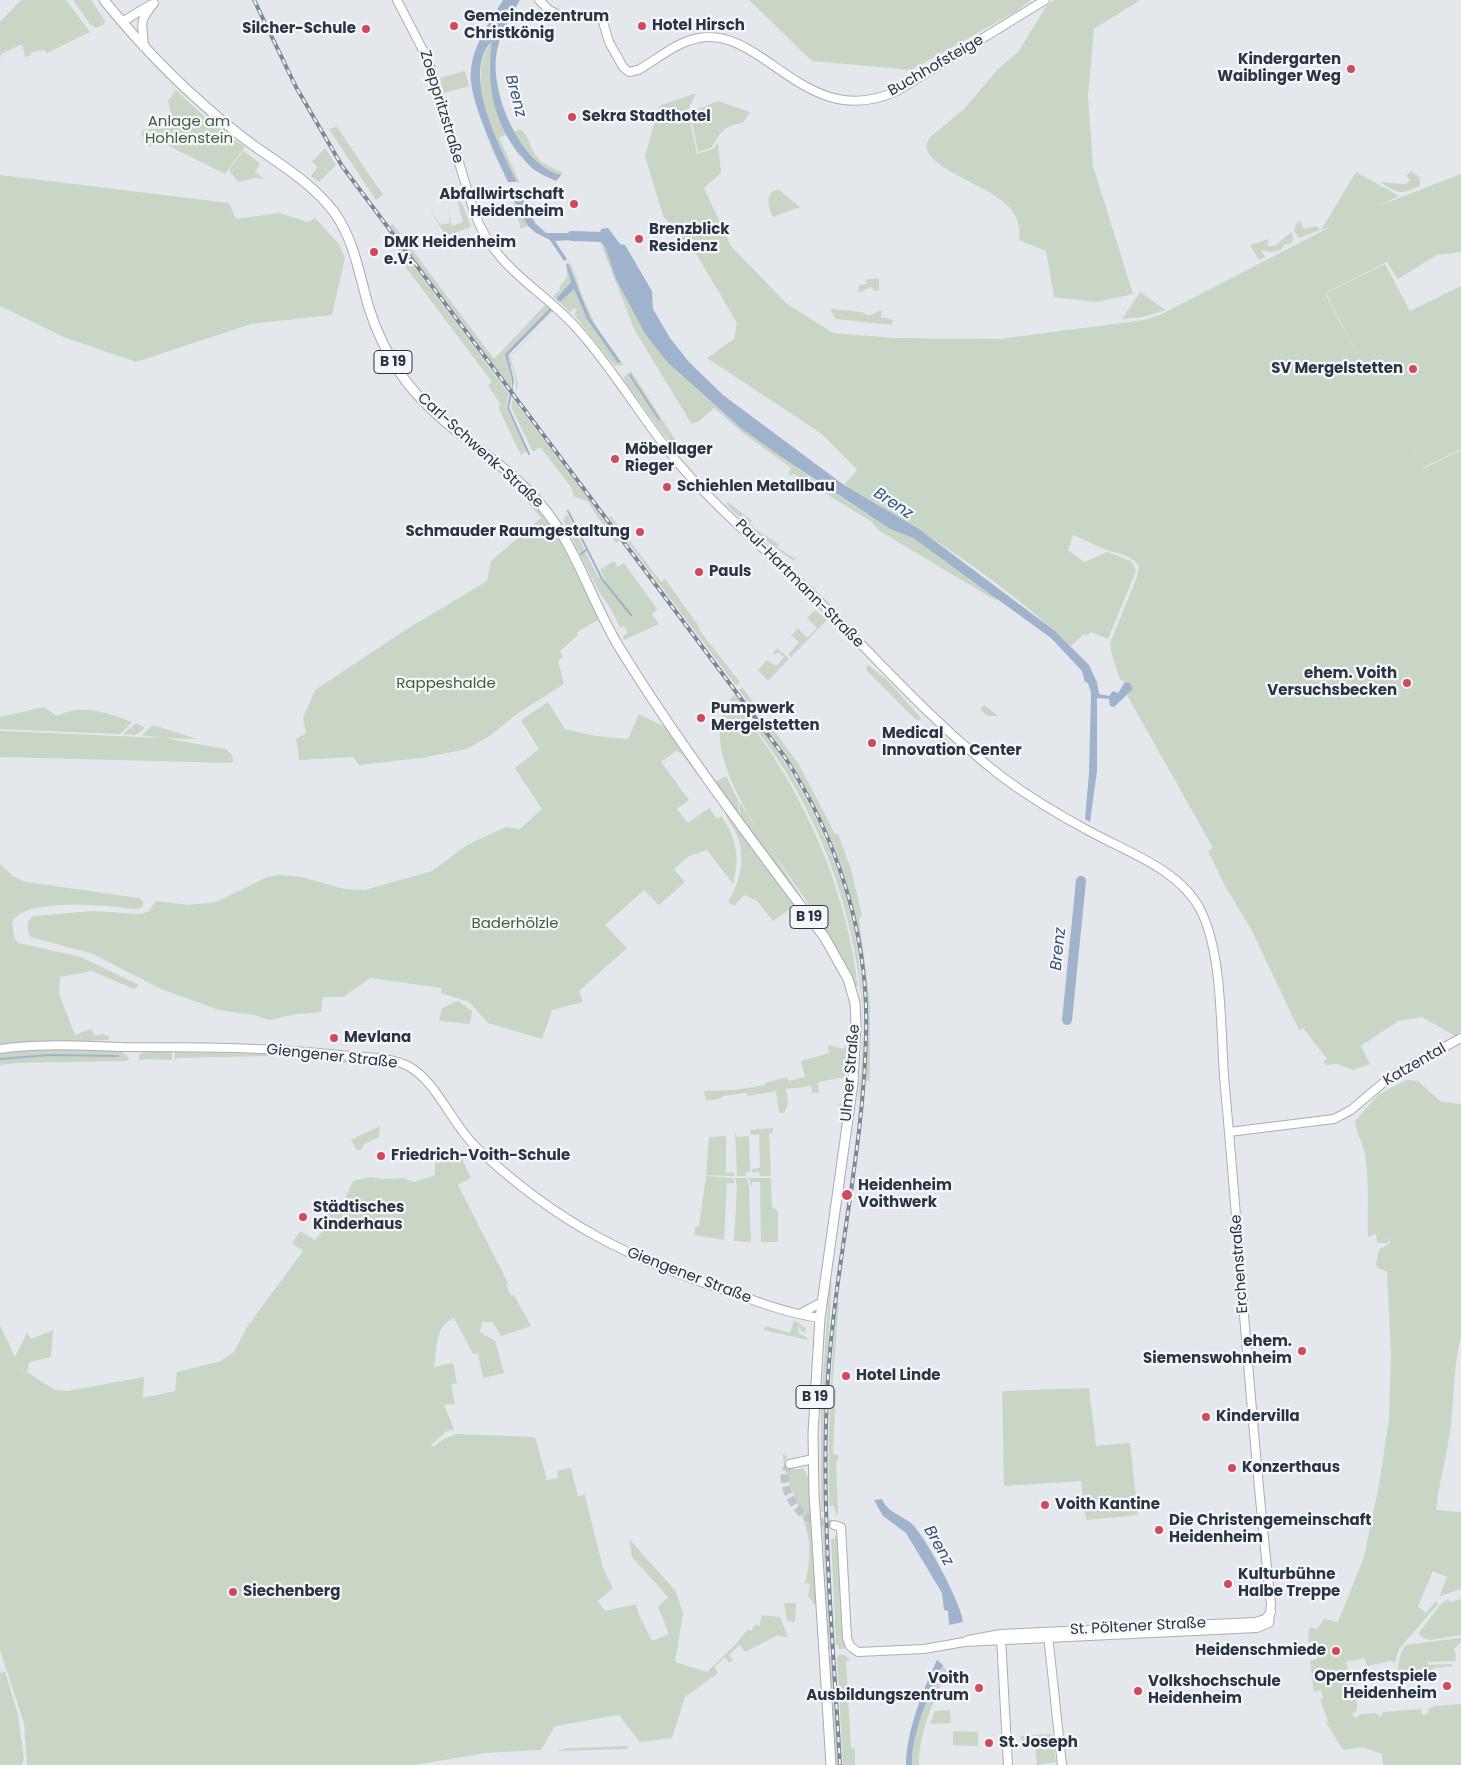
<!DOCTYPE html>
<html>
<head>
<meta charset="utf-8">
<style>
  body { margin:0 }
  canvas { display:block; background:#e4e7ec }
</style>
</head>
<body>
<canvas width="1461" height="1765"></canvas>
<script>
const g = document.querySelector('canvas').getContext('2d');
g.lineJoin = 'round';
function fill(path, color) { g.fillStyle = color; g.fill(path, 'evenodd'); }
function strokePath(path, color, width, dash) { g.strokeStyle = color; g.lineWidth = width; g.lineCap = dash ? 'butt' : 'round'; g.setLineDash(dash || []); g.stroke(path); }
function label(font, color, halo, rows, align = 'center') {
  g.font = font + ' Poppins,sans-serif'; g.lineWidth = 4.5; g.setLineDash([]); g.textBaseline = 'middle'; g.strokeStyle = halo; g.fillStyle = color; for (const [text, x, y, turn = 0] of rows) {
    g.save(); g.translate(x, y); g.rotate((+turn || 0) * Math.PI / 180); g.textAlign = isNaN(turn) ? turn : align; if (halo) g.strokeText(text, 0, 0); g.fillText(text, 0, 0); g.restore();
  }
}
const green = new Path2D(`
  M21 0H66L90 32 47 53 45 50 32 52 30 56 25 57 22 44 1 54 0 60V22Z
  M73 0H91L105 21 103 25 96 28 89 23Z
  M749 0H1031L1015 12 911 70 812 61Z
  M1055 0H1140L1094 29 1088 96 1093 166 1133 294 1096 302 1054 297 1046 251 1019 240C1029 188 935 181 926 147L929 138 964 109 998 69 1018 52 1047 5Z
  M493 40C481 87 500 131 530 166L517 153 506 135 499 138 520 183 517 182C500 146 461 76 493 40Z
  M465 71 469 86 444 93 440 78Z
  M176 90 206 118 245 147 225 174 157 140 150 147 141 134 143 130 166 128 171 114 168 101Z
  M696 93 688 110 697 154 713 149 718 143 721 173 704 188 731 246 787 304 833 333 894 338 999 339 1144 320 1160 315 1330 227 1321 230 1356 172 1399 196 1378 206 1461 174V252L1437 255 1398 279 1387 262 1325 293 1371 381 1326 293 1385 264 1410 311 1461 286V449L1424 467 1408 442 1424 468 1461 450V1031L1455 1036 1422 1017 1398 1021 1361 1046 1370 1064 1353 1070 1338 1064 1326 1065 1323 1062 1327 1059 1303 1028 1299 1030 1252 931 1224 884 1208 851 1213 848 1127 695 1133 689 1130 683 1120 680 1112 655 1110 643 1137 577 1139 567C1133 554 1116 554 1105 549 1093 545 1084 539 1073 535L1068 550 1084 562 1107 552 1131 561 1136 571 1108 639 1091 632 1086 636 1084 634 1071 646C1004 583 924 530 844 485L857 470 822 434 707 358 734 339 737 323 698 257 663 216 645 156 659 106Z
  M476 101 508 182 492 150Z
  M718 101 750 112 743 123C725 125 720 132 712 147L698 152 690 112Z
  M337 127 383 195 376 200 329 129Z
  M520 129C528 135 528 140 532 149 537 161 551 169 563 172L561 175C541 169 525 149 514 132Z
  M325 148 336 165 319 182 311 176 318 167 312 162Z
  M243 151 260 163 255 172 265 179 254 178 238 182 229 170Z
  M1411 171 1420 178V186C1399 195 1399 194 1380 182L1406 184 1410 180 1406 176Z
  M0 175 229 203 236 219 279 213 308 222 315 218 338 243 345 258 332 315 251 324 136 362 64 337 0 306Z
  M779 190 800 207 773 217C769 208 765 199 773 191Z
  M510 195 528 226 521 229 512 198Z
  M457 200 462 203 471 227 446 236 429 208 441 225 450 223 448 209 452 226 463 222Z
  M1300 221 1304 229 1317 226 1320 230 1299 238 1294 231 1296 224Z
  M393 224 494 359 546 304 550 308 505 354 512 380 511 389 390 226Z
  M1291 232 1293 237 1292 243 1284 245 1281 250 1272 252 1261 250 1265 257 1259 260 1250 245 1269 239 1267 246H1275Z
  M389 233 509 394 506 408 527 451 521 455 498 407 501 405 488 386 492 382 395 253 398 250Z
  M599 239 605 247 616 279 645 334 668 363 710 401 742 429 816 481 890 529 913 538 997 598 995 600 878 530 872 522 794 474 788 476 791 468 743 433 714 408 698 422 691 423 634 329Z
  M568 263 572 266 583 298 599 333 590 318Z
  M566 264 571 282 556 299 553 296 560 290 559 288 567 277Z
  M866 279H879V290L875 291 871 287 858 293 859 285 866 284Z
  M572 289H574L587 319 618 362H621L624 365 615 366 574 315 577 310 574 308 570 312 560 302Z
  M1140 292 1165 310 1143 317 1122 319Z
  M883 303 881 317 893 320 892 325 836 319 830 309 862 312 868 316 882 310Z
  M552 310 553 311 509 354C506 367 516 378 513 392L514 381 507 357 508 355Z
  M555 312 510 357 518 383 515 395 516 382 509 357Z
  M631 371 676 441 671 442 664 435 625 382 624 377Z
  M513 399 620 540 616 543 587 501 574 497 571 487 540 447 533 452 511 407Z
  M531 500C560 536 580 577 598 620L577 632 578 635 560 651 563 657 558 661 564 684 517 714 488 737 467 749 421 758 359 765 353 757 299 760 296 739 306 733 303 718 315 690 407 629 487 581 491 561 541 518 527 502Z
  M728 502 752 521 750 523 755 529 779 544 777 547 794 558 797 556 794 561C769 544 748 526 726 504Z
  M567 514 598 577 605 580 600 569 614 561 618 567 624 563 657 609 652 614 659 624 624 640 623 636 628 633 624 626 620 628 611 609 598 590 563 520Z
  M611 516 661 582 665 579 700 628 699 630 740 682 736 686 609 517Z
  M815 610 827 620 791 657 788 655 799 642 792 636 788 639 798 628 807 638 817 628 807 618Z
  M777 648 789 659 768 681 758 670 767 660 776 666 784 657 778 652 774 655 772 654Z
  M868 665 886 679 921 718 920 720 915 719 867 671 866 668Z
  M742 687 798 763 835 834H838L851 869 862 915 859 918 870 1003V1081H866C875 919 837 818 739 690Z
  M736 693C837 824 876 934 860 1101 857 1094 860 1081 861 1072 862 1049 864 1026 862 1004 853 907 818 810 759 733 750 721 743 706 729 700Z
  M548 702 565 729 596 736 628 739 639 714 669 729 724 810 682 754 676 751 661 762 689 800 677 809 688 823 709 808 717 819 721 816C737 838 740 858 733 884L707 850 689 856 674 869 685 882 659 905 644 890 605 925 627 948 579 991 583 1002 552 1010 542 1039 488 1023 469 1002 441 993 442 988 370 978 343 997H323L321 1012 297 1014 269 1020 254 1015 219 1010 161 989 93 954 31 937 28 933V922L33 916 92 911 140 914 148 912 156 901 189 905 216 902 267 877 279 875 302 877 344 889 365 890 432 871 467 845 506 827 520 829 542 809 515 768 539 749 521 720Z
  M728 702C744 710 755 730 765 744 815 818 847 899 858 987H855L849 970 813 915 806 900C777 857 715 780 720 727 720 718 725 710 728 702Z
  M984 705 997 715V716H987L980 709Z
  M44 707 57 716C82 703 107 713 132 722L120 734 0 729V717Z
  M136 723 145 728 135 735 123 734Z
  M924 724 950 743 945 748Z
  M153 725 197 739 164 738 226 749 232 755 233 761 231 763 0 757V731L163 738 142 735Z
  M726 776 738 800 740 818 715 782Z
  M739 801 800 895 804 904 741 819Z
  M725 811 795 905 773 921 757 901 744 895 734 906 728 902C741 880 747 855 735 831 732 825 725 817 725 811Z
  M0 864 14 877 26 882 139 898 143 901V906L136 909C113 906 21 896 12 923L14 937 18 943 81 957 139 985 134 989 92 971 60 977 59 994 75 1035 91 1029 95 1036 103 1034 109 1037V1040L32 1043 0 1047Z
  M458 1001 472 1011 470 1024 439 1021 442 1008Z
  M851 1041 845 1106 835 1105 842 1103 845 1077 818 1082 819 1093H812L811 1086 786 1089 788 1104 784 1113H779L776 1091 747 1096 746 1093 722 1096V1098L706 1101 704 1091 735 1090 765 1085V1083L787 1077 788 1081 805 1077 801 1061 829 1053 828 1045 843 1049Z
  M37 1049 121 1051 129 1058 127 1061 16 1063 0 1065V1053Z
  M147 1051 172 1052V1060L143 1059 139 1061V1055Z
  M175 1052 267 1054 269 1056 177 1058 175 1060Z
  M284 1055 355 1061 353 1064Z
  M1406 1080 1418 1081 1441 1102 1461 1104V1336C1453 1368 1454 1401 1450 1433 1446 1459 1439 1484 1436 1510L1461 1512V1589L1441 1596 1440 1595 1447 1577 1433 1571 1418 1606 1426 1613 1436 1601 1438 1604 1399 1649 1395 1663 1390 1661 1368 1666 1364 1658 1346 1662 1351 1677 1356 1676 1357 1710 1352 1714 1356 1718 1361 1714 1375 1713 1381 1717 1383 1712 1421 1709 1422 1714 1426 1715 1430 1708 1435 1706 1461 1704V1765H1383L1382 1754 1362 1747 1343 1750 1326 1722 1328 1721 1320 1699H1323L1321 1690 1314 1692 1310 1661 1317 1659 1318 1643 1308 1642 1309 1627 1317 1629 1324 1619 1338 1622 1364 1557 1379 1485 1389 1419 1391 1354 1387 1272 1378 1268 1376 1264 1379 1250 1390 1243 1389 1238 1388 1243H1377L1376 1234 1368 1237C1367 1212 1369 1186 1366 1162 1365 1146 1357 1136 1355 1121L1378 1095Z
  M380 1126 379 1137 364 1144 361 1150H357L351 1140Z
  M773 1128V1133L769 1134 771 1176H760L759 1172H752V1169L760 1168 759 1134 751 1135 750 1130Z
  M735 1131 737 1137 749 1136 750 1172H746V1176H737Z
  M726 1136V1172L734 1173V1176L706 1175 709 1137Z
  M449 1152 452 1162 462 1159 471 1178 458 1185 508 1283 506 1284 511 1296 514 1295 531 1326 501 1336 493 1322H482L480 1332 495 1341 504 1373 483 1378 478 1353 473 1354 454 1318C435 1325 437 1349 434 1367L453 1363 457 1383 451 1385 455 1404 444 1405 454 1429 447 1431 431 1445 433 1447 444 1439 456 1434 535 1437 547 1480 558 1478 557 1471 571 1468 578 1496 585 1495 603 1568 613 1588 598 1601 605 1611 636 1604 639 1615 652 1641 669 1634 658 1607 668 1597 632 1557 629 1539 675 1590 683 1613 675 1662 707 1672 736 1644 748 1629 751 1631 755 1625 760 1626 761 1615 780 1617 788 1637 776 1636 745 1652 740 1645 729 1655 733 1660 729 1663 725 1657 714 1667 718 1673 685 1697 672 1738 640 1742 619 1715 555 1726 541 1750 484 1753 415 1765H27L24 1723 0 1650V1325L15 1357 27 1333 31 1339 53 1330 51 1357 29 1362 27 1373 12 1363 55 1390 67 1391 144 1377 143 1398 175 1391 177 1372 221 1361 234 1352 247 1327 303 1251 292 1243 300 1231 315 1240 331 1221 327 1213 344 1201 353 1181 370 1177 385 1179 403 1178 414 1182 435 1175V1158Z
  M706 1176 733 1178 734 1183H727L724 1240 694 1235 695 1227 699 1226Z
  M735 1178H746L749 1185 751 1242 734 1241 737 1186Z
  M748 1178H771L772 1207 778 1211V1242H761L760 1182H752V1187Z
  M832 1278 826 1384 825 1512H821V1405L829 1288Z
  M837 1302H839L832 1390H836L833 1454 839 1455 836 1464 838 1513 836 1516 834 1506H829C828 1437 830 1370 837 1302Z
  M794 1320 806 1328 805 1332H802L798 1325 799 1334 807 1337V1340L764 1330 766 1326 790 1333Z
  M1089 1388 1096 1446 1130 1443 1138 1515 1086 1520 1081 1481 1004 1486 1002 1391Z
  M783 1454 788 1457 785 1460 795 1470 803 1468 808 1477 819 1604H813L812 1600 808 1597 810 1584 805 1583C809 1567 812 1548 806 1528 799 1502 784 1481 783 1454Z
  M822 1517 824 1518 832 1649 829 1650Z
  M835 1535 839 1538 844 1640 846 1646 843 1649H839L838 1645H836L831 1539H835Z
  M1448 1599 1450 1602 1461 1599V1635L1430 1640 1421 1637 1419 1633 1440 1605Z
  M784 1603H796L795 1622 787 1621Z
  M1461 1638V1642L1454 1649 1456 1655 1455 1661 1427 1662 1428 1665 1451 1664 1453 1666 1434 1668 1435 1680 1405 1683 1400 1680C1396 1668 1399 1654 1406 1645Z
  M839 1655H844L851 1660 846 1661 851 1748 855 1749V1765H843L837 1658Z
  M829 1656H832L833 1658 839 1765H835Z
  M943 1665 947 1672C934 1700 918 1734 919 1765H912C911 1732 928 1694 943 1665Z
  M5 1671 18 1715 24 1759 22 1765H0V1673Z
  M950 1710 951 1723 930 1724 935 1711Z
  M953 1731 978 1732V1746L953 1745Z
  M1052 1734 1056 1762 1037 1765 1035 1746 1022 1743 1020 1736Z
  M627 1746 628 1749 556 1751 569 1748Z`);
const water = new Path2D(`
  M503 0H520C510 17 498 37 496 57 492 97 520 163 561 175L556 181C550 178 542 175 536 171 528 166 523 157 517 151 492 118 486 81 492 41 460 73 501 149 517 182H508C496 154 467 98 471 69 474 43 490 21 503 0Z
  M509 192 520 193 535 223 546 233H583L588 239 555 241 567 259 564 261 550 240 536 233 528 226Z
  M608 228 620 244 625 245 652 291 653 309 670 338 689 362 723 395 844 485 919 529 1055 631 1089 665 1097 682 1099 694 1109 696 1113 691 1118 693 1125 682 1130 683 1133 689 1114 707 1110 706 1109 699 1097 698V771L1090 822 1085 819 1089 773 1091 692 1088 683 1085 682 1082 671 1051 638 913 538 890 529 783 458 742 429 668 363 645 334 616 279 605 247 599 239 601 229Z
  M568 263 590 318 621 362 618 363 587 319 574 289 560 302 556 299 571 282 566 264Z
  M550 308 552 310 508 355 514 381 512 391V380L505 354Z
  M882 1499C887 1512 901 1515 911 1523 925 1535 962 1605 963 1622L949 1625 948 1611 944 1610 942 1593 906 1533 883 1516 874 1500Z
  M937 1660 943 1665C929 1692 911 1735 912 1765H906C906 1732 923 1690 937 1660Z`);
const stream = new Path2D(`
  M630 375 659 419
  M512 389 508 408 529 454
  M568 511 602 579 631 615
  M581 554 587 549
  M0 1059 49 1055 118 1056`);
const river = new Path2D(`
  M572 236 604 237
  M1067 1020 1081 881`);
const secondaryTunnel = new Path2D(`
  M790 1464C776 1478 792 1506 805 1516 813 1521 825 1523 834 1525`);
const secondary = new Path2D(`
  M397 0 428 60 474 212C497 273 542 287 581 333 616 373 644 422 679 464 720 512 770 553 815 597 876 658 933 723 1001 776 1029 797 1059 815 1089 831 1127 852 1179 869 1200 909 1224 955 1220 1036 1225 1088 1241 1260 1251 1432 1271 1604L1269 1623 1257 1628 964 1642 924 1649 858 1652 850 1646 847 1638 841 1527 834 1525
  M539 0 549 10 561 16 601 15 609 42 623 67 629 72 638 70C658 59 676 42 699 38 764 26 806 133 897 91L1045 0
  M122 22 150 5
  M144 47C143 22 137 24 154 3
  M0 1049C40 1043 82 1046 123 1047 198 1047 275 1047 350 1056 368 1058 391 1057 408 1066 437 1081 453 1127 478 1149 558 1224 630 1259 733 1293 761 1303 790 1314 820 1318
  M1229 1132 1334 1119 1351 1110 1390 1077 1461 1038
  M800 1314 822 1302
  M790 1464 813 1459
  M1048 1635 1062 1765
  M1001 1637 1008 1765
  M968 1640 1001 1634 1255 1622 1265 1619 1271 1612`);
const primary = new Path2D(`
  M104 0C145 51 190 96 241 136 273 161 309 179 334 212 355 241 359 275 369 308 376 331 387 353 400 373 441 433 511 460 552 519 580 558 594 606 619 647 682 749 754 843 825 938L848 979 855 1003 856 1025 853 1083 820 1318 813 1433 814 1494 831 1765`);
const rail = new Path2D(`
  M254 0 296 87 342 166 784 756C837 837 869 936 866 1034 864 1149 835 1263 828 1378 820 1507 833 1637 840 1765`);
const markers = [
  [454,26,5,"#d1495b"],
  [642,26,5,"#d1495b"],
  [366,29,5,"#d1495b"],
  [1351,69,5,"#d1495b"],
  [572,117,5,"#d1495b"],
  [574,204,5,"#d1495b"],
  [639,239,5,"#d1495b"],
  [374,252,5,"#d1495b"],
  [1413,369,5,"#d1495b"],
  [615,459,5,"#d1495b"],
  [667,487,5,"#d1495b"],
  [640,532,5,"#d1495b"],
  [699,572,5,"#d1495b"],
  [1407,683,5,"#d1495b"],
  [701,718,5,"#d1495b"],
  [872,743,5,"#d1495b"],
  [334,1038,5,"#d1495b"],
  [381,1156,5,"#d1495b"],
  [847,1195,6,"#d1495b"],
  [303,1217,5,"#d1495b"],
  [1302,1351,5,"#d1495b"],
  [846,1376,5,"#d1495b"],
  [1206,1417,5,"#d1495b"],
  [1232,1468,5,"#d1495b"],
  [1045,1505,5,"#d1495b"],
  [1159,1530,5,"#d1495b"],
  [1228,1584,5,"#d1495b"],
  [233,1592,5,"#d1495b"],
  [1336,1651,5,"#d1495b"],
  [1447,1686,5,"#d1495b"],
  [979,1688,5,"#d1495b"],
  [1138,1691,5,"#d1495b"],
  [989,1743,5,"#d1495b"]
];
const shields = [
  [393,362,38],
  [809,917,38],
  [815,1397,38]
];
const shieldNames = [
  ["B 19",393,362],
  ["B 19",809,917],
  ["B 19",815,1397]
];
const poiNames = [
  ["Gemeindezentrum",464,17],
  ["Christkönig",464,34],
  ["Hotel Hirsch",652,26],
  ["Silcher-Schule",356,29,"right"],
  ["Kindergarten",1341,60,"right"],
  ["Waiblinger Weg",1341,77,"right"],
  ["Sekra Stadthotel",582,117],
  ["Abfallwirtschaft",564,195,"right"],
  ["Heidenheim",564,212,"right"],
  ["Brenzblick",649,230],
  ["Residenz",649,247],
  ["DMK Heidenheim",384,243],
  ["e.V.",384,260],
  ["SV Mergelstetten",1403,369,"right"],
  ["Möbellager",625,450],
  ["Rieger",625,467],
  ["Schiehlen Metallbau",677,487],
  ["Schmauder Raumgestaltung",630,532,"right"],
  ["Pauls",709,572],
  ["ehem. Voith",1397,674,"right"],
  ["Versuchsbecken",1397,691,"right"],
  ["Pumpwerk",711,709],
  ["Mergelstetten",711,726],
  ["Medical",882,734],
  ["Innovation Center",882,751],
  ["Mevlana",344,1038],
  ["Friedrich-Voith-Schule",391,1156],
  ["Heidenheim",858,1186],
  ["Voithwerk",858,1203],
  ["Städtisches",313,1208],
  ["Kinderhaus",313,1225],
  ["ehem.",1292,1342,"right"],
  ["Siemenswohnheim",1292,1359,"right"],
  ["Hotel Linde",856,1376],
  ["Kindervilla",1216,1417],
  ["Konzerthaus",1242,1468],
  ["Voith Kantine",1055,1505],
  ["Die Christengemeinschaft",1169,1521],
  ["Heidenheim",1169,1538],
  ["Kulturbühne",1238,1575],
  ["Halbe Treppe",1238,1592],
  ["Siechenberg",243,1592],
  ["Heidenschmiede",1326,1651,"right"],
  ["Opernfestspiele",1437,1677,"right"],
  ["Heidenheim",1437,1694,"right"],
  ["Voith",969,1679,"right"],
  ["Ausbildungszentrum",969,1696,"right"],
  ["Volkshochschule",1148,1682],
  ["Heidenheim",1148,1699],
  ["St. Joseph",999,1743]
];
const streetNames = [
  ["Buchhofsteige",936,66,-30],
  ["Zoeppritzstraße",441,107,73],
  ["Carl-Schwenk-Straße",480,451,42],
  ["Paul-Hartmann-Straße",799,584,45],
  ["Giengener Straße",332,1057,6],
  ["Katzental",1415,1065,-30],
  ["Ulmer Straße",851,1073,-85],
  ["Erchenstraße",1240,1264,-94],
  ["Giengener Straße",689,1276,21],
  ["St. Pöltener Straße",1138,1627,-3]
];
const parkNames = [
  ["Anlage am",189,122],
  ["Hohlenstein",189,139],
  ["Rappeshalde",446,684],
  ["Baderhölzle",515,924]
];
const waterNames = [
  ["Brenz",515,96,75],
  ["Brenz",893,504,33],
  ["Brenz",1059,949,-84],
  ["Brenz",938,1546,60]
];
fill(green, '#c9d6c5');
fill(water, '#9fb4cc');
strokePath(stream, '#9fb4cc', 2);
strokePath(river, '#9fb4cc', 10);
strokePath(secondaryTunnel, '#bfc3cb', 8, [8, 4]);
strokePath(secondary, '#a9aeb7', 10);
strokePath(primary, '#a3abb8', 11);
strokePath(secondary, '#fff', 8);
strokePath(primary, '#fff', 9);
strokePath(rail, '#7d8696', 4);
strokePath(rail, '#f4f6f9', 2, [5.5]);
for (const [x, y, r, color] of markers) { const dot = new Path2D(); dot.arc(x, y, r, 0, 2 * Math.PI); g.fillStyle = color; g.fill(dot); strokePath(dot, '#f4f6f9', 2); }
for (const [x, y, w] of shields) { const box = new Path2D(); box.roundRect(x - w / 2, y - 11.5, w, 23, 4); g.fillStyle = '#f4f6f9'; g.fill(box); strokePath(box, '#2b3445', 1); }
label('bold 14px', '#2b3445', null, shieldNames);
label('bold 15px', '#2b3445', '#f4f6f9', poiNames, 'left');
label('15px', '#2b3445', '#f4f6f9', streetNames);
label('15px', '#3f6138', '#f4f6f9', parkNames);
label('italic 16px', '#34527a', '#f4f6f9', waterNames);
</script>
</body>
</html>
